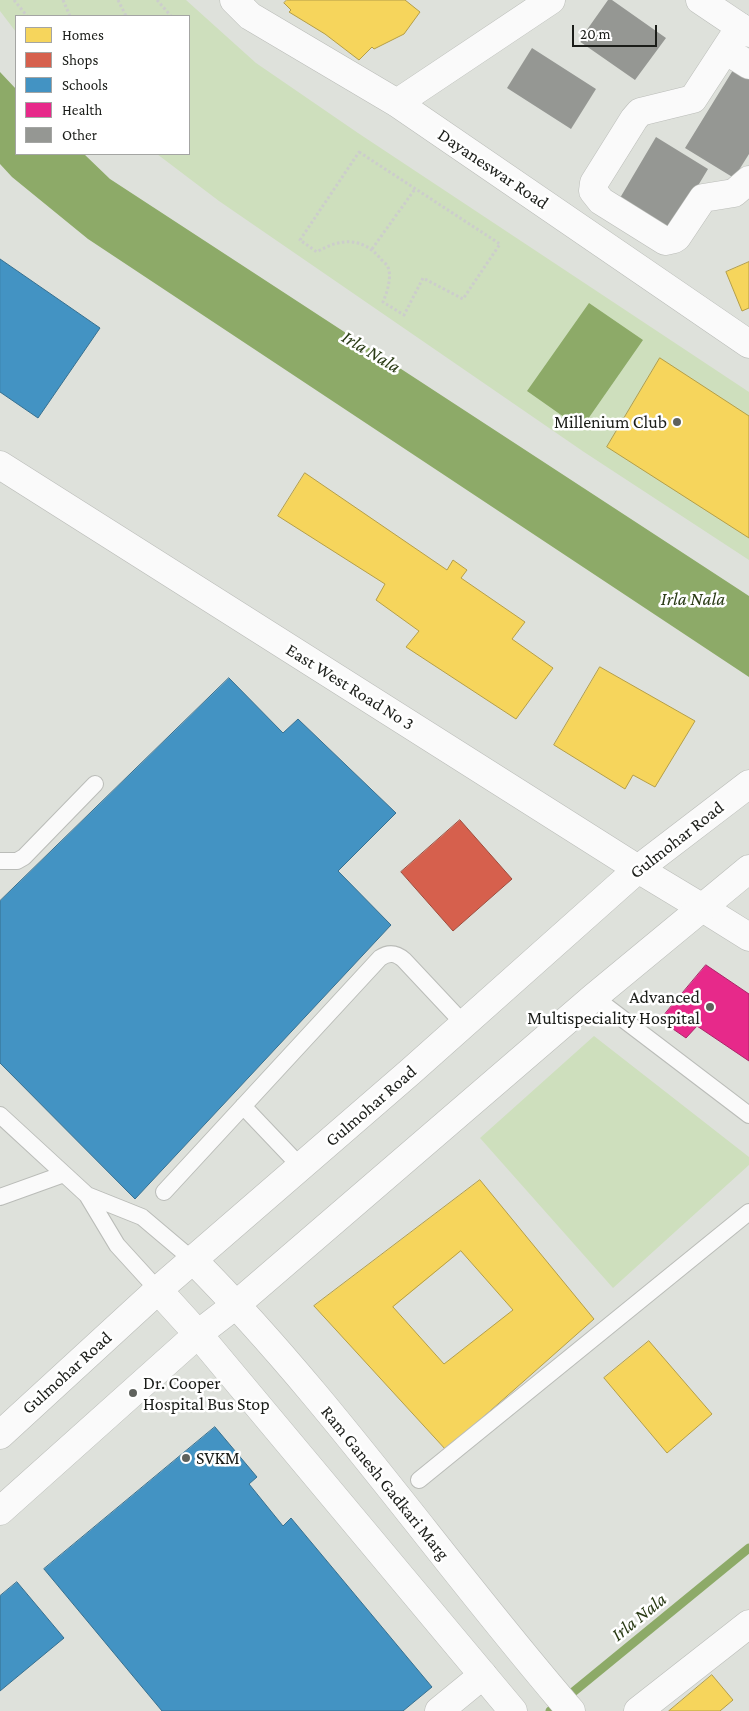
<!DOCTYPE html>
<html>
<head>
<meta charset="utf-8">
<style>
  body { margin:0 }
  #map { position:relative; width:749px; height:1711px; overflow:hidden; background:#dee1db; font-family:"Crimson Pro",serif }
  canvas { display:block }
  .legend { position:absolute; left:15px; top:15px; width:175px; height:140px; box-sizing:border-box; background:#fff; border:1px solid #a4a5a3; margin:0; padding:6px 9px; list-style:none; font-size:15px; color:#1b1d19 }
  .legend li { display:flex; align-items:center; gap:10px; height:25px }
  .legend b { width:25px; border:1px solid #a4a5a3 }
  .scale { position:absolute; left:572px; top:25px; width:85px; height:22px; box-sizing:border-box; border:2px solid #1b1d19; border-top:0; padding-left:6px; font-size:15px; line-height:18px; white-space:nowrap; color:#1b1d19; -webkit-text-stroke:4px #fff; paint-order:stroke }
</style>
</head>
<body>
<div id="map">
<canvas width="749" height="1711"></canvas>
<ul class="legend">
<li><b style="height:14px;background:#f6d55c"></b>Homes</li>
<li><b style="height:14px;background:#d6604d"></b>Shops</li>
<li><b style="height:14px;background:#4393c3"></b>Schools</li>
<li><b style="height:14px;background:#e7298a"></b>Health</li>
<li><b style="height:14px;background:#959793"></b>Other</li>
</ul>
<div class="scale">20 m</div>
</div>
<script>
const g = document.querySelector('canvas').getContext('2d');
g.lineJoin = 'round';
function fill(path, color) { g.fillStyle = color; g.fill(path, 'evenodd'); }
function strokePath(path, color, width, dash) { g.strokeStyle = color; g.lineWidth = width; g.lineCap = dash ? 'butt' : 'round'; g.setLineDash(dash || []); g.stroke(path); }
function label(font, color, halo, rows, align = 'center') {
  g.font = font + ' "Crimson Pro",serif'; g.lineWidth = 5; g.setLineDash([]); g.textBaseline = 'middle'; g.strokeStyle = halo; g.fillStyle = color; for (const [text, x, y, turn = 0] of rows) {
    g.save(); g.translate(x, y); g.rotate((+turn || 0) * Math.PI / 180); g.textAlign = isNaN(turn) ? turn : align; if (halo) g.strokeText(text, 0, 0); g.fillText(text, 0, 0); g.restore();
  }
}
const green = new Path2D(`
  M0 0H186L256 63 358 133 749 392V560L584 452 219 201 157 154H189V16H16V32L0 11Z
  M594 1036 749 1157V1165L613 1288 480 1138Z`);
const water = new Path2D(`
  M0 72 16 89V154H84L110 179 749 596V677L88 239 12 177 0 164Z
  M589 303 643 340 581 429 527 391Z`);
const homes = new Path2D(`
  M287 0H405L420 12 404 34 374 49 372 47 359 60 325 34 289 12 291 10 284 3Z
  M749 262V308L742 311 726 272Z
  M660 358 749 416V538L607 447Z
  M305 473 447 570 453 560 467 570 461 578 525 622 512 639 553 668 516 719 406 647 419 631 376 600 385 584 278 516Z
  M600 667 695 721 655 787 633 775 625 789 554 745Z
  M480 1180 594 1319 446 1450 314 1306ZM461 1251 513 1310 444 1364 393 1307Z
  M649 1341 712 1414 667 1453 604 1378Z
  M712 1675 733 1700 720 1711H669Z`);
const shops = new Path2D(`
  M460 820 512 879 453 931 401 872Z`);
const schools = new Path2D(`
  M0 259 100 328 38 418 0 392Z
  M229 678 283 733 298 719 396 813 338 871 391 925 135 1199 0 1063V901Z
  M215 1427 257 1477 249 1484 283 1526 291 1518 432 1687 403 1711H162L44 1569Z
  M17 1582 64 1638 0 1691V1596Z`);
const health = new Path2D(`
  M706 965 749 994V1061L697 1026 686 1038 660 1020Z`);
const stream = new Path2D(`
  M550 1711 749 1548`);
const building = new Path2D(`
  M608 0H612L666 38 635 80 579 41Z
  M532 48 596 89 571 129 507 88Z
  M738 62 749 69V154L734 178 685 148Z
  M656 137 708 169 669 234 617 203Z`);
const path = new Path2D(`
  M14 0 27 16
  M63 0 70 16
  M118 0 126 16
  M157 0 171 16
  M359 152 500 244 463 299 423 278 404 315 383 302C387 292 392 278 388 267 387 264 382 261 380 258 362 237 340 238 317 252L300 240Z
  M372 249 415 189`);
const lane = new Path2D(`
  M0 861H17L24 857 95 784
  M594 997 749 1115
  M243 1106 301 1167
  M0 1115 87 1195 117 1245 158 1290
  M164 1192 380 958C389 952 396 953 404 960L464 1024
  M87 1195 142 1217 194 1261
  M0 1197 64 1174
  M419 1480 749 1212`);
const street = new Path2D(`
  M234 0 250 16 397 103 749 344
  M740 27 693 99 640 112 634 119 594 183 593 191 601 201 665 241 674 239 677 237 703 198 734 193 749 180
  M725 50 749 65
  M397 103 551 0
  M701 907 749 937
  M439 1711 483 1675
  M638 1711 749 1624`);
const secondary = new Path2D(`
  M700 0 749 33
  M0 465 638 869 701 907
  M194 1261C332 1400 443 1563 571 1711
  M158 1290 198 1334 513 1711`);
const primary = new Path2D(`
  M0 1435 158 1290 410 1072 638 869 749 784
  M0 1511 198 1334 237 1304 594 997 749 869`);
const markers = [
  [677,422,5,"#5f625d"],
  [710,1007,5,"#5f625d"],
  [133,1393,5,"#5f625d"],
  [186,1458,5,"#5f625d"]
];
const streetNames = [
  ["Dayaneswar Road",493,169,34],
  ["East West Road No 3",350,687,32],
  ["Gulmohar Road",677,840,-38],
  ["Gulmohar Road",371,1106,-41],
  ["Gulmohar Road",67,1373,-42],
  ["Ram Ganesh Gadkari Marg",385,1483,51]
];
const poiNames = [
  ["Millenium Club",667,422],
  ["Advanced",700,997],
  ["Multispeciality Hospital",700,1018],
  ["Dr. Cooper",143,1383,"left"],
  ["Hospital Bus Stop",143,1404,"left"],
  ["SVKM",196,1458,"left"]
];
const waterNames = [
  ["Irla Nala",371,352,31],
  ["Irla Nala",693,599],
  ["Irla Nala",639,1617,-39]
];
fill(green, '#cedfbd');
fill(water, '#8daa68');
fill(homes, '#f6d55c');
strokePath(homes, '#b49e48', 1);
fill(shops, '#d6604d');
strokePath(shops, '#9e4c3d', 1);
fill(schools, '#4393c3');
strokePath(schools, '#377090', 1);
fill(health, '#e7298a');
strokePath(health, '#aa2568', 1);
strokePath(stream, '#8daa68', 9);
fill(building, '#959793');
strokePath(lane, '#babcb8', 18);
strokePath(street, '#babcb8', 29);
strokePath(secondary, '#babcb8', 29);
strokePath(primary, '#babcb8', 29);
strokePath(path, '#cccdcc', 3, [2.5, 2.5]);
strokePath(lane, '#fafafa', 16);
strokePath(street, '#fafafa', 28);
strokePath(secondary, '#fafafa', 28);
strokePath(primary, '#fafafa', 28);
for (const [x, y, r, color] of markers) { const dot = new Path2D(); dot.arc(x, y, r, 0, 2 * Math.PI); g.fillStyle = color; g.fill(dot); strokePath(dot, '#fff', 2); }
label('18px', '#1b1d19', '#fff', streetNames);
label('18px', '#1b1d19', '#fff', poiNames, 'right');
label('italic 19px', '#2a3b15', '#fff', waterNames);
</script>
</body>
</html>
